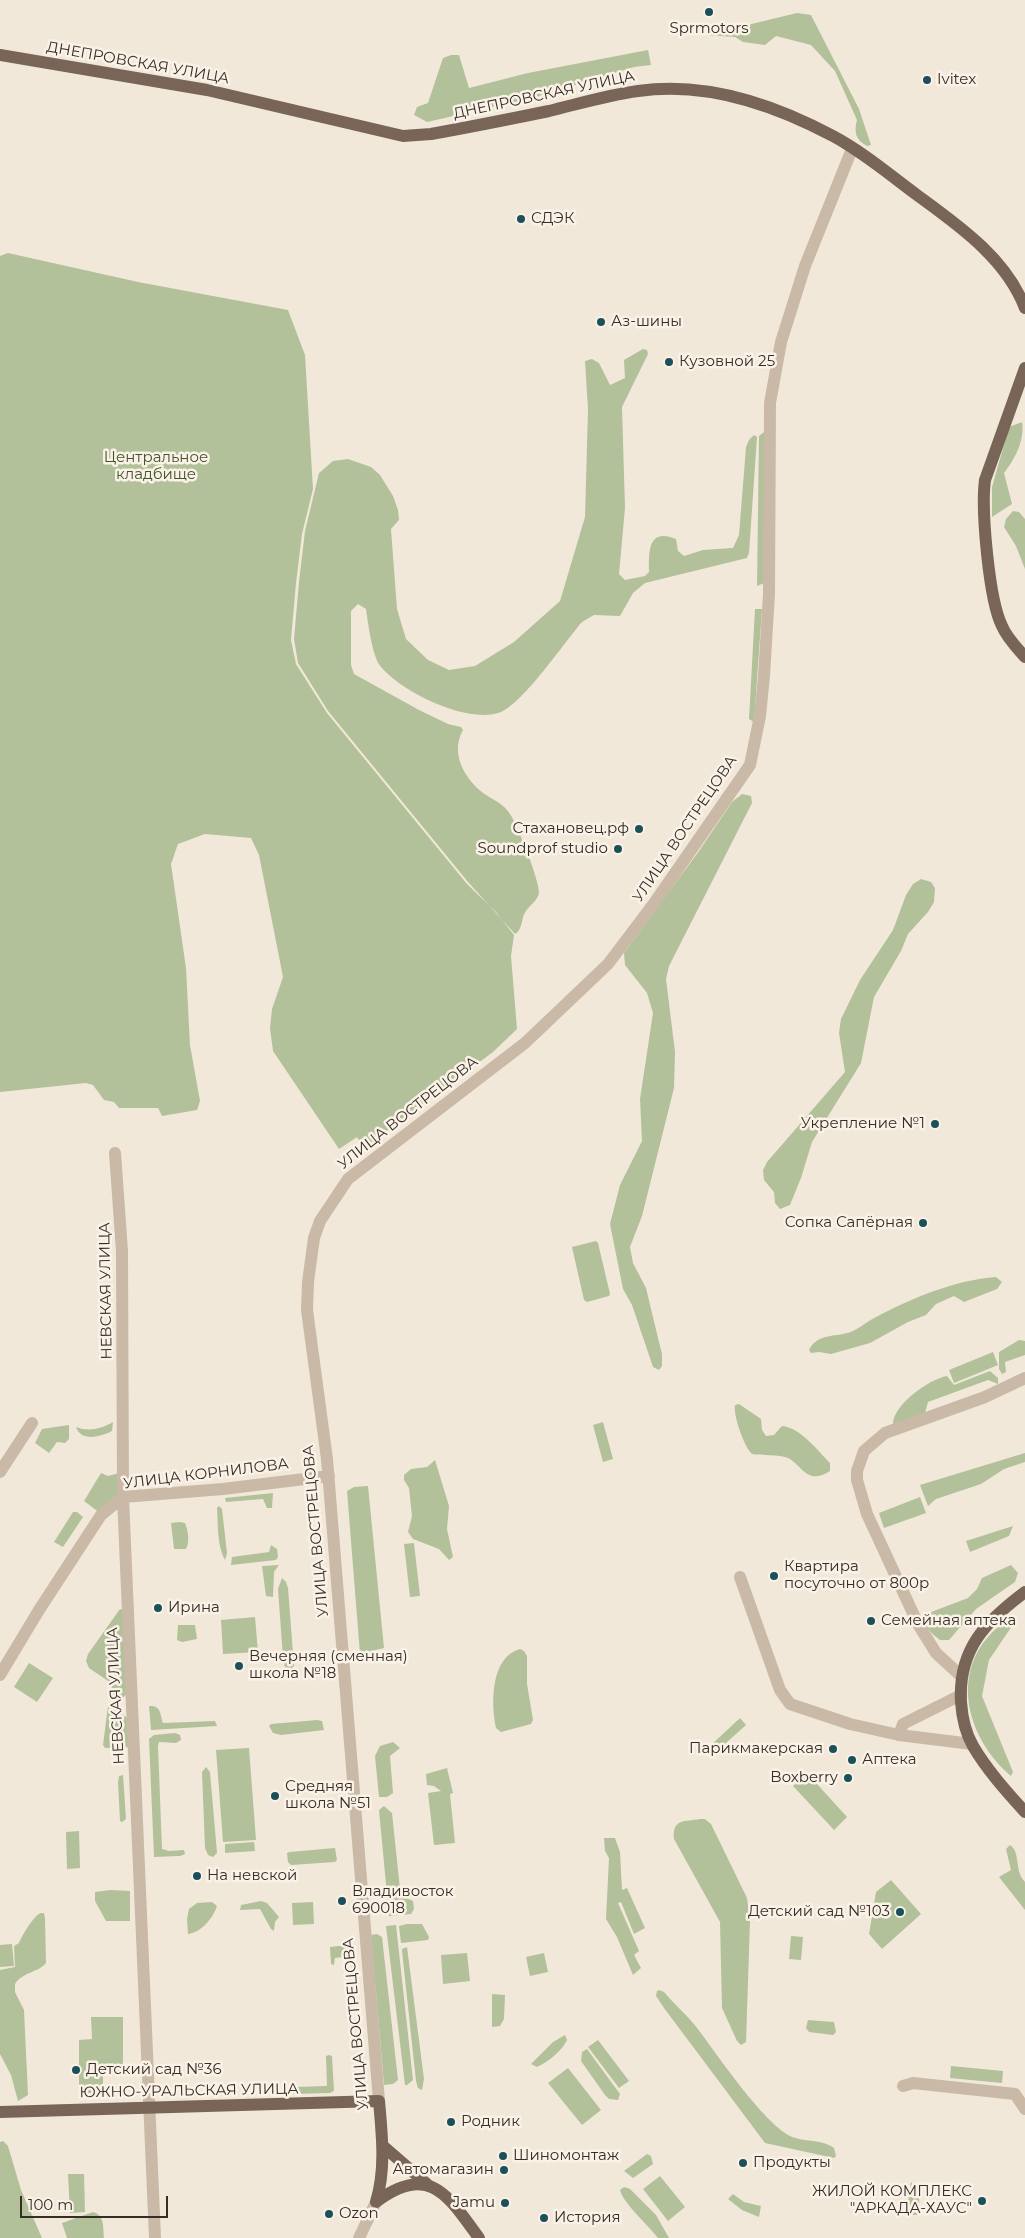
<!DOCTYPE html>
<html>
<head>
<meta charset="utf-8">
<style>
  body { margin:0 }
  #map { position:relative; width:1025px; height:2238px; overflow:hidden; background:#f2e8da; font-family:Montserrat,sans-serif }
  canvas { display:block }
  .scale { position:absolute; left:20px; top:2196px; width:148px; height:22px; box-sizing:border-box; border:2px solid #362d27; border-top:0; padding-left:6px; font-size:15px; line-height:18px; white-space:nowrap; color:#362d27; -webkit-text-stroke:4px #faf2e7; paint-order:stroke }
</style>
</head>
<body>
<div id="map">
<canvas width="1025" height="2238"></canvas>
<div class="scale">100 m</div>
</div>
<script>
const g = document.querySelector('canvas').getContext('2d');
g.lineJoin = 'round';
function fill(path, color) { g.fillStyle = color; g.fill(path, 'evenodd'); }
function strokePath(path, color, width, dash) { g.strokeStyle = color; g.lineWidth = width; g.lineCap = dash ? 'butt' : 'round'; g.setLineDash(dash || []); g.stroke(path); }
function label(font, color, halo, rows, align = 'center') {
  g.font = font + ' Montserrat,sans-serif'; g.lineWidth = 5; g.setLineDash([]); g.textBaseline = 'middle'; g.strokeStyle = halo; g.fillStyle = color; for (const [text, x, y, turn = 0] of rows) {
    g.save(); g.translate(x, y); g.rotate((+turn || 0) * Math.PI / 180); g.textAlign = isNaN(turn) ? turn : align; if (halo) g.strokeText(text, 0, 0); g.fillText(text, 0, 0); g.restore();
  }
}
const green = new Path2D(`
  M797 13 811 15 859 109 871 145 867 146C855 140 854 131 857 120L835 71 811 45 776 36 765 45 743 42 735 37 706 35Z
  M648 50 651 65 634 67 533 98 427 122 414 115 417 107 428 103 443 58 451 55H459L469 88 528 73Z
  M8 253 138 282 288 310 305 355 313 489 302 534 296 583 291 640 296 664 327 713 467 884 496 912 514 935 511 956 517 1029 493 1052 364 1148 357 1137 339 1149 273 1051 270 1028 272 1009 283 977 259 855 251 838 205 834 178 844 171 864 186 968 190 1045 200 1101 197 1110 162 1116 158 1108H119L114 1102 104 1100 93 1085 86 1083 0 1092V256Z
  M643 349 647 350 648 354 622 407 625 508 619 574 625 580 645 576 649 572C649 553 647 527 676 539L678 551 684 556 703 550 733 548 739 535 746 447 749 440 754 435 757 437 749 553 747 558 645 583 633 593 620 616 594 615 582 622C564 643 524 702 501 712 468 725 402 692 381 667 372 657 368 622 366 609L358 604 351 611V665L354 674 419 710 448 724 461 727 463 730C450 753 464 778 483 793 492 799 504 804 510 814 517 824 540 882 539 893 538 900 530 905 526 911 521 917 523 930 515 934L468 882 328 711 298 663 294 639 299 582 305 531 319 473 333 461 348 459 371 467 380 475 393 496 398 510 399 520 391 529 397 609 406 639 428 660 449 670 475 666 514 642 560 601 585 517 588 409 585 361 592 359 599 363 610 385 625 378 624 360Z
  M1022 422C1025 440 1015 459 1004 473L1012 504 992 517V487L1009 427Z
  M764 432V583L757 586 759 436Z
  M1013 511 1019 512 1025 519V569L1016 546 1004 527 1006 519Z
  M755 609H762L754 722 749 719Z
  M742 794 751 796 752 803 669 966 666 979 675 1052 674 1088 642 1216 630 1247 633 1263 646 1288 658 1338 662 1354V1366L659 1370 653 1367 632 1305 623 1289 610 1224 620 1185 642 1141 640 1099 653 1013 647 993 625 965 624 953 699 851 732 802Z
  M921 879 931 882 935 888 934 902 928 912 908 934 901 951 874 997 861 1063 812 1142 801 1178 790 1205 780 1209 775 1203 774 1192 764 1180 763 1170 767 1162 845 1072 839 1033 841 1019 860 980 893 930 906 895 913 884Z
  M596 1241 598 1243 610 1294 609 1296 587 1302 584 1300 572 1247Z
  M996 1277 1002 1282 997 1289 964 1302 954 1296 936 1304 926 1315 908 1322 870 1343 831 1354 819 1352 811 1353 809 1350C818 1332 837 1338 853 1331 861 1327 868 1321 876 1317 912 1298 955 1280 996 1277Z
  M1019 1340 1025 1341V1355L1005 1362 1006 1372 1002 1374 999 1369V1352Z
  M993 1352 998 1365 954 1383 949 1370Z
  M990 1371 998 1378V1384L988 1380 928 1402 925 1413 893 1424C893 1405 929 1379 947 1376L954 1385Z
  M739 1404 761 1419 762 1430 766 1436 774 1435 782 1426C801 1428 817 1450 830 1463V1471C807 1486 802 1465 788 1458 778 1454 763 1456 752 1454 744 1447 733 1415 735 1405Z
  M113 1422 112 1431C100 1437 81 1442 76 1427 88 1432 101 1429 113 1422Z
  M603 1422 613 1459 603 1462 593 1425Z
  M69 1425V1439L65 1443 57 1442 49 1453 35 1443 42 1429Z
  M1025 1453V1462L1004 1469 981 1484 936 1499 928 1506 920 1485Z
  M435 1460 449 1506 447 1529 453 1557 449 1560 439 1549 413 1539 408 1532 412 1516 409 1488 404 1480V1475L411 1469 427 1467Z
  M101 1473 108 1476 119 1473 121 1496 100 1513 84 1501Z
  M368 1486 384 1648 360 1654 347 1491 354 1487Z
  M273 1493 272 1508H267L263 1499 226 1502 225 1498Z
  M920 1497 926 1513 884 1528 879 1513Z
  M219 1506 222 1509 227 1553 225 1560C217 1546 218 1524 217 1508Z
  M73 1512H77L83 1517 63 1547 54 1542Z
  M180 1522 185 1523C188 1530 190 1542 186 1549H174L171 1523Z
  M1013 1526 1009 1536 970 1552 966 1541Z
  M414 1543 420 1596 410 1597 404 1544Z
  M271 1545 277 1549 278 1557 276 1560 231 1565 232 1557 269 1552Z
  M279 1565 274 1572 273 1597 266 1596 262 1566Z
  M1011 1565 1018 1573 1015 1582 976 1609 949 1640H940C931 1633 921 1625 926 1614L968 1598 977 1589 982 1578Z
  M282 1578 286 1582 288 1588 294 1666 290 1670 285 1667 283 1658 278 1589Z
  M120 1609 123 1610 127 1694 120 1700 113 1697 111 1683 89 1668 86 1661 88 1654Z
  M255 1617 258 1652 223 1654 221 1620Z
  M1006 1621 1009 1622 1012 1626 989 1660 982 1696 1013 1772 1011 1776C963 1735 947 1662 1006 1621Z
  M178 1625H195L197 1639 182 1642 177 1640Z
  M520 1649 524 1651 527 1656V1684L533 1720 531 1724 501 1732 496 1728C491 1705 490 1657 520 1649Z
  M29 1663 53 1678 37 1702 14 1687Z
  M108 1706 131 1720V1747L105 1748 103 1745Z
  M149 1706C161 1705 160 1714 163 1723L215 1721 217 1726 151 1730Z
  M740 1718 746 1725 716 1752 710 1746Z
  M317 1720 322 1721 324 1730 281 1735 273 1733 269 1726 271 1724Z
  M175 1733 180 1735 181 1740 176 1743 159 1742 158 1746 162 1849 169 1851 184 1850 185 1854 180 1856 154 1857 149 1739 154 1735Z
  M393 1742 400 1748 390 1756 393 1793 387 1797H379L375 1756 380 1746Z
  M249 1748 256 1840 223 1842 216 1750Z
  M206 1767 210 1772 217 1853 213 1857 208 1855 205 1848 202 1772Z
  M447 1768 453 1793 450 1794 455 1843 434 1845 428 1793 441 1791 434 1786 427 1785 426 1774Z
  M807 1773 847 1817 834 1830 793 1786Z
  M123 1775 126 1819 122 1822 120 1821 118 1782 119 1776Z
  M384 1806 392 1813 400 1889 406 1898 413 1901 414 1909 411 1914 389 1916 379 1810Z
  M700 1819H705L711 1824 747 1898 750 1921 746 2042 741 2045 737 2041 722 2008 720 1922 674 1839C672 1818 685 1822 700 1819Z
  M79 1831 80 1868 67 1869 66 1832Z
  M604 1838H615L620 1852 622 1890 627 1888 645 1928 634 1934 621 1902 618 1903 639 1951 634 1955 641 1968 633 1975 617 1937 606 1919 609 1858 605 1851Z
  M254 1842 255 1851 225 1853V1844Z
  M1010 1845C1021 1852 1014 1871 1025 1882V1910L999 1877 1011 1870 1006 1849Z
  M335 1848 337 1860 335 1862 291 1865 288 1862 287 1853 290 1852Z
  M891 1880 921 1914 882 1949 869 1934 876 1892Z
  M110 1890 130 1891V1921H106L95 1901V1892Z
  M261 1901 267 1903 279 1917 275 1922 274 1931 271 1929 260 1909 240 1910 241 1905Z
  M212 1902 217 1906C213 1918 202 1932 188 1934L187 1919 189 1909 197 1903Z
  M313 1902 314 1924 293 1925 292 1903Z
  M41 1913H44L45 1919 46 1963C38 1973 24 1971 15 1984V1992L24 2010 28 2095 18 2101 11 2075 0 2054V1970L15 1967 14 1946 19 1943C22 1936 33 1916 41 1913Z
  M407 1924H422L429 1937 428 1940 401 1943 399 1926Z
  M396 1925 413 2080 407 2085H405L386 1926Z
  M377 1934 382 1937 398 2080 393 2084 384 2085 371 1935Z
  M791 1936 803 1937 801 1960 789 1959Z
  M12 1944 14 1966 0 1967V1945Z
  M349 1945 353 1950 351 1956 335 1958 334 1965 331 1964 330 1947Z
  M407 1947 424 2079 422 2090 418 2088 416 2081 402 1951V1949Z
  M467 1953 470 1981 443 1984 441 1955Z
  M544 1953 548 1972 530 1976 526 1957Z
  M659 1990 664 1992C675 2005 688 2016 698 2029 718 2056 763 2122 790 2136 805 2143 820 2138 834 2148L836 2156 834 2158 765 2143 664 2008 656 1996 657 1991Z
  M492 1994 505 1995 504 2019 500 2026 492 2027Z
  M91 2017H123V2075H103V2093H79V2040L92 2039Z
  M808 2020 834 2022 836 2032 833 2035 809 2032 806 2028Z
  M565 2035 567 2040C562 2051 548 2062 537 2067L531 2064 553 2042Z
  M598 2040 629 2081 619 2088 588 2047Z
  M587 2049 620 2094 618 2100 609 2099 605 2095 581 2061 582 2052Z
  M329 2055 332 2056 334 2091 330 2093 293 2094 294 2087 327 2086 326 2056Z
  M951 2066 1003 2071 1002 2083 950 2078Z
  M568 2068 601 2110 582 2125 548 2083Z
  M3 2141 8 2146 21 2190 42 2238H0V2142Z
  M647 2154 651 2156 653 2164 633 2178 624 2171Z
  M68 2174H84L85 2212 70 2213Z
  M660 2176 685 2207 668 2221 643 2189Z
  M911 2182C920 2190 921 2204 917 2215H906Z
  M624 2187 630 2189 656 2215 669 2238H658C648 2225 623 2203 620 2190Z
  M733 2194 744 2202 761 2206 759 2217 742 2210 728 2199Z
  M93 2212C105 2215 103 2228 104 2238H67L62 2223Z`);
const minor = new Path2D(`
  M115 1153 122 1251 123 1497 155 2238
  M0 1472 32 1423
  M740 1577 780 1690 790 1704 850 1724 899 1735 972 1744
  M0 1675 39 1610 101 1515 123 1497 223 1489 329 1476
  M961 1676 936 1653 918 1624 867 1514 857 1480V1471L864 1451 885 1433 985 1397 1025 1378
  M899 1735 903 1724 961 1695
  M903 2086 913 2083 1015 2094 1025 2109
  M379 2101 327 1459 307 1310 308 1282 314 1238 320 1221 348 1179 525 1043 608 964 655 902 750 765 760 716 764 676 769 594 770 403 781 342 805 266 852 149
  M359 2238 376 2202`);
const major = new Path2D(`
  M0 55 207 90 403 136 431 134C470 127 510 119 549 111 578 104 608 95 638 91 705 81 775 105 833 136 863 152 890 175 917 195 958 225 1006 258 1025 308
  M1025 368 985 480C981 510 989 600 1002 626 1007 638 1017 648 1025 657
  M1025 1592C986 1621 958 1649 961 1702 962 1717 965 1732 973 1746 987 1770 1007 1792 1025 1812
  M0 2112 379 2101C382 2135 386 2169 376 2202
  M383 2146 428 2185
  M376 2202C430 2162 448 2196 479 2238`);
const markers = [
  [709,12,5,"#1c5058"],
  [927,80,5,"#1c5058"],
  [521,219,5,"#1c5058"],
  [601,322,5,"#1c5058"],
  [669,362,5,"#1c5058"],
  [639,829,5,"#1c5058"],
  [618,849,5,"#1c5058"],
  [935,1124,5,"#1c5058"],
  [923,1223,5,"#1c5058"],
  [774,1576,5,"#1c5058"],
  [158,1608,5,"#1c5058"],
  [871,1621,5,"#1c5058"],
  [239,1666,5,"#1c5058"],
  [833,1749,5,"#1c5058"],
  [852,1760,5,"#1c5058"],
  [848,1778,5,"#1c5058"],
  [275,1796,5,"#1c5058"],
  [197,1876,5,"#1c5058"],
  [342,1901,5,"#1c5058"],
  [900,1912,5,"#1c5058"],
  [76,2070,5,"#1c5058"],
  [451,2122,5,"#1c5058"],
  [503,2156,5,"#1c5058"],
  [743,2163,5,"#1c5058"],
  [504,2170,5,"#1c5058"],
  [982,2201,5,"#1c5058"],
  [505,2203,5,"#1c5058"],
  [329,2214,5,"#1c5058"],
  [544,2218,5,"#1c5058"]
];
const poiNames = [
  ["Sprmotors",709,29,"center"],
  ["Ivitex",937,80],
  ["СДЭК",531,219],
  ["Аз-шины",611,322],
  ["Кузовной 25",679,362],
  ["Стахановец.рф",629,829,"right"],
  ["Soundprof studio",608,849,"right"],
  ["Укрепление №1",925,1124,"right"],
  ["Сопка Сапёрная",913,1223,"right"],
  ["Квартира",784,1567],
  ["посуточно от 800р",784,1584],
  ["Ирина",168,1608],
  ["Семейная аптека",881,1621],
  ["Вечерняя (сменная)",249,1657],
  ["школа №18",249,1674],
  ["Парикмакерская",823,1749,"right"],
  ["Аптека",862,1760],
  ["Boxberry",838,1778,"right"],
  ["Средняя",285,1787],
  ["школа №51",285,1804],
  ["На невской",207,1876],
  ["Владивосток",352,1892],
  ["690018",352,1909],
  ["Детский сад №103",890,1912,"right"],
  ["Детский сад №36",86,2070],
  ["Родник",461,2122],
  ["Шиномонтаж",513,2156],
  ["Продукты",753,2163],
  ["Автомагазин",494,2170,"right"],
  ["ЖИЛОЙ КОМПЛЕКС",972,2192,"right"],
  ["\"АРКАДА-ХАУС\"",972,2209,"right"],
  ["Jamu",495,2203,"right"],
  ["Ozon",339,2214],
  ["История",554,2218]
];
const streetNames = [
  ["ДНЕПРОВСКАЯ УЛИЦА",138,63,10],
  ["ДНЕПРОВСКАЯ УЛИЦА",544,95,-12],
  ["УЛИЦА ВОСТРЕЦОВА",685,829,-56],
  ["УЛИЦА ВОСТРЕЦОВА",408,1113,-38],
  ["НЕВСКАЯ УЛИЦА",106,1291,-91],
  ["УЛИЦА КОРНИЛОВА",206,1474,-7],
  ["УЛИЦА ВОСТРЕЦОВА",316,1531,-95],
  ["НЕВСКАЯ УЛИЦА",116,1696,-93],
  ["УЛИЦА ВОСТРЕЦОВА",356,2024,-95],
  ["ЮЖНО-УРАЛЬСКАЯ УЛИЦА",189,2091,-1]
];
const parkNames = [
  ["Центральное",156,458],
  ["кладбище",156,475]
];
fill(green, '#b2c19a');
strokePath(minor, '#cab9a6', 12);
strokePath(major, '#786558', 12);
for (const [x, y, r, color] of markers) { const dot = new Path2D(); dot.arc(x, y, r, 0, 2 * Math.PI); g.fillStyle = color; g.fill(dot); strokePath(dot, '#faf2e7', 2); }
label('15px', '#362d27', '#faf2e7', poiNames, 'left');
label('15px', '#362d27', '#faf2e7', streetNames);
label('15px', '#43552b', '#faf2e7', parkNames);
</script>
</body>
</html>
